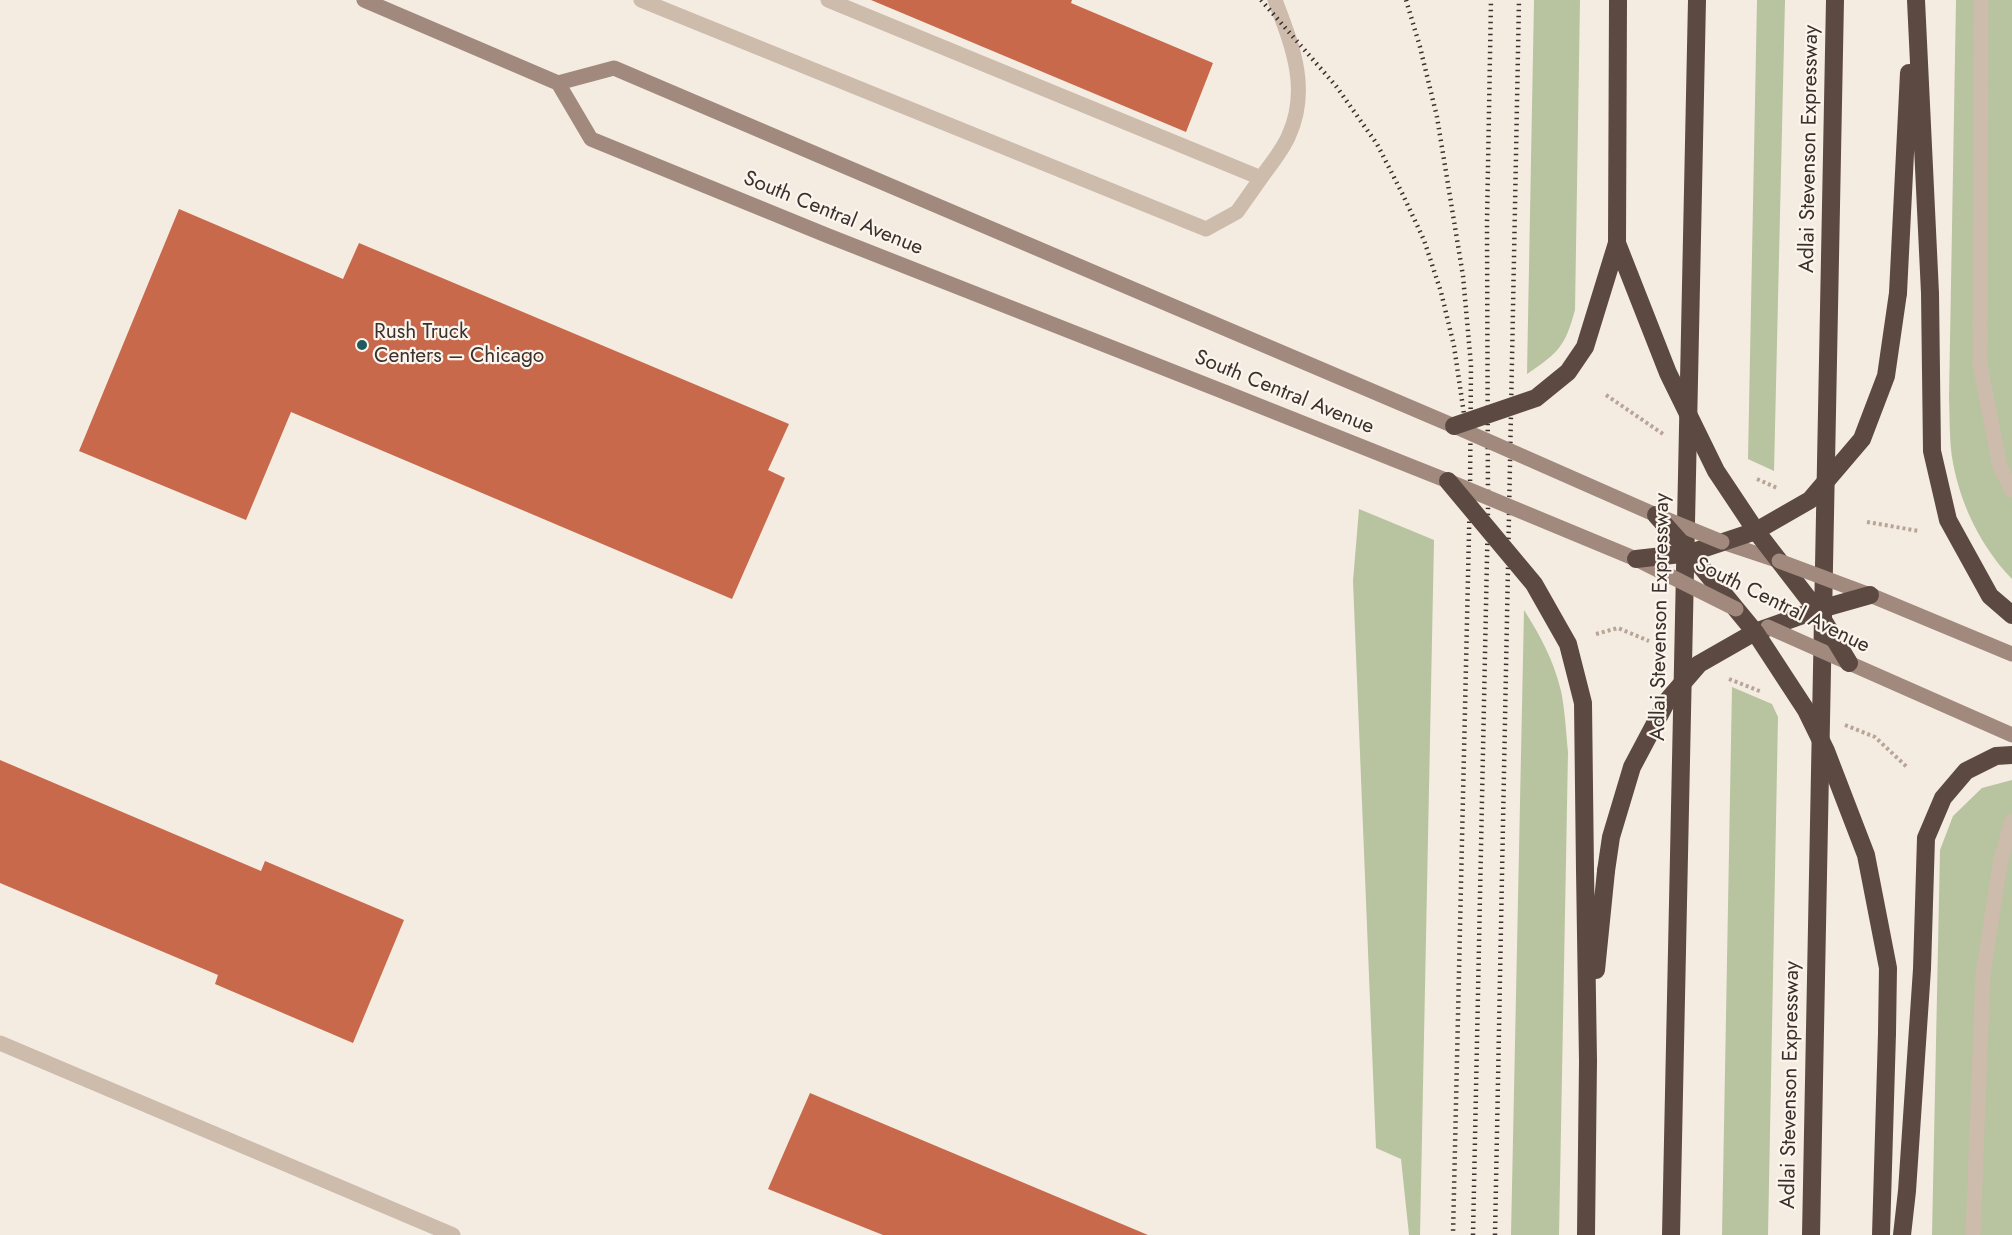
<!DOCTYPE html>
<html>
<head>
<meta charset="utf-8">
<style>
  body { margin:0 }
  canvas { display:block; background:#f4ebe1 }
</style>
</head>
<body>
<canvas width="2012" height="1235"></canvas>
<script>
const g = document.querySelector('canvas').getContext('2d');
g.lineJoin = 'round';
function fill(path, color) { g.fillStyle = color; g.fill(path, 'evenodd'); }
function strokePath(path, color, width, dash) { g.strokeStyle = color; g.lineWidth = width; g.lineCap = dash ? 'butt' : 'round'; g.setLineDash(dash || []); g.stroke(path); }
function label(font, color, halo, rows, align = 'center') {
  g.font = font + ' Jost,sans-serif'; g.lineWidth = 4.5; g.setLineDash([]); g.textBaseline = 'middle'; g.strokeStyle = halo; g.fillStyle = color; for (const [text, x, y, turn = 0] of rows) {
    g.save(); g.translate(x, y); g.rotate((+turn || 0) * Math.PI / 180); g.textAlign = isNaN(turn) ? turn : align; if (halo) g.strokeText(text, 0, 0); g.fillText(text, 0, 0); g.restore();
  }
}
const green = new Path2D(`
  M1534 0H1580L1575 310C1565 347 1558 353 1527 374Z
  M1757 0H1785L1774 471 1748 459Z
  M1956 0H2012V579C1982 548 1961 506 1953 463 1949 442 1950 419 1949 398Z
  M1359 509 1434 540 1420 1235H1409L1401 1159 1376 1148 1353 581Z
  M1524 610C1540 635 1554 661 1561 691 1565 710 1566 732 1568 752L1559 1235H1511Z
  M1732 687 1772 704 1778 717 1768 1235H1722Z
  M2012 780V1235H1932L1940 850 1953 816 1982 788Z`);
const building = new Path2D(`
  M871 0H1072L1071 3 1213 63 1186 132Z
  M179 209 343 279 359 243 789 424 768 470 785 478 732 599 291 412 246 520 79 451Z
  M0 760 261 871 265 861 404 920 353 1043 215 984 218 975 0 883Z
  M810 1093 1148 1235H883L768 1189Z`);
const path = new Path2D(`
  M1606 395 1663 434
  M1757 479 1777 488
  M1867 522 1919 531
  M1596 634 1618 628 1649 641
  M1729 679 1762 692
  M1845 725 1875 737 1908 768`);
const service = new Path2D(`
  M641 0 1206 229 1237 212 1261 178 828 0
  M1981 0 1980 365 2000 467 2012 490
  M1261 178C1270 165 1283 150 1289 135 1310 88 1292 45 1275 0
  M0 1043 453 1235
  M1973 1235 1983 975 2000 863 2012 821`);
const secondary = new Path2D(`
  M364 0 558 83 591 139 826 235 1227 393
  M558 83 614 68 1454 426
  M1722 542 1779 561
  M1870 595 2012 654
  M1849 663 2012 735`);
const motorway = new Path2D(`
  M1916 0 1930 293 1932 451 1948 520 1990 596 2012 615
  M1617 243 1618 0
  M1898 293 1909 73
  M1756 531 1817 610 1755 632 1690 553Z
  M1585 870 1588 1061 1586 1235
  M1596 970 1606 871
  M1671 1235 1697 0
  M1811 1235 1835 0
  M1881 1235 1887 1033
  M1902 1235 1907 1191 1922 969 1926 838 1943 798 1966 771 1996 756 2012 755`);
const rail = new Path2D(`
  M1261 0 1336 86 1377 144 1402 193 1424 240 1441 292 1454 346 1464 414
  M1406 0 1420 47 1437 117 1463 276 1471 365 1470 489 1453 1235
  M1473 1235 1488 509 1487 222 1491 0
  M1495 1235 1519 0`);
const secondaryBridge = new Path2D(`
  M1227 393 1448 481 1636 559 1736 609
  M1454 426 1656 515 1722 542
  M1779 561 1870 595
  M1768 627 1849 663`);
const motorwayBridge = new Path2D(`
  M1617 243 1668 373 1716 471 1756 531 1810 500 1862 439 1886 376 1898 293
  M1454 426 1536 398 1568 372 1585 347 1617 243
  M1448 481 1534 584 1568 644 1583 703 1585 870
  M1656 515 1690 553
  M1636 559 1690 553
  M1849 663 1817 610 1870 595
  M1606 871 1611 837 1632 767 1667 701 1699 664 1755 632 1806 710 1826 751 1866 855 1888 968 1887 1033`);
const markers = [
  [362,345,6,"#1f5a5e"]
];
const streetNames = [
  ["Adlai Stevenson Expressway",1810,149,-89],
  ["South Central Avenue",833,214,22],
  ["South Central Avenue",1284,393,22],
  ["South Central Avenue",1782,606,26],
  ["Adlai Stevenson Expressway",1661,617,-89],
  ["Adlai Stevenson Expressway",1791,1085,-89]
];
const poiNames = [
  ["Rush Truck",374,333],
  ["Centers – Chicago",374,357]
];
fill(green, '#b8c4a0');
fill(building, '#c8694b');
strokePath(path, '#b9a596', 4, [3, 3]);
strokePath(service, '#cdbbac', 15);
strokePath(secondary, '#a18a7d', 15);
strokePath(motorway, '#5c4a42', 18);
strokePath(rail, '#3b302b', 4.5, [1.5, 4.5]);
strokePath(secondaryBridge, '#a18a7d', 15);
strokePath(motorwayBridge, '#5c4a42', 18);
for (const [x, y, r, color] of markers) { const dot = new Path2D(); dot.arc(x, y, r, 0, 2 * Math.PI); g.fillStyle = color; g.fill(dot); strokePath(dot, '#fbf5ee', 2); }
label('21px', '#3b302b', '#fbf5ee', streetNames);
label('21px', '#3b302b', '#fbf5ee', poiNames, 'left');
</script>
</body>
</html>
